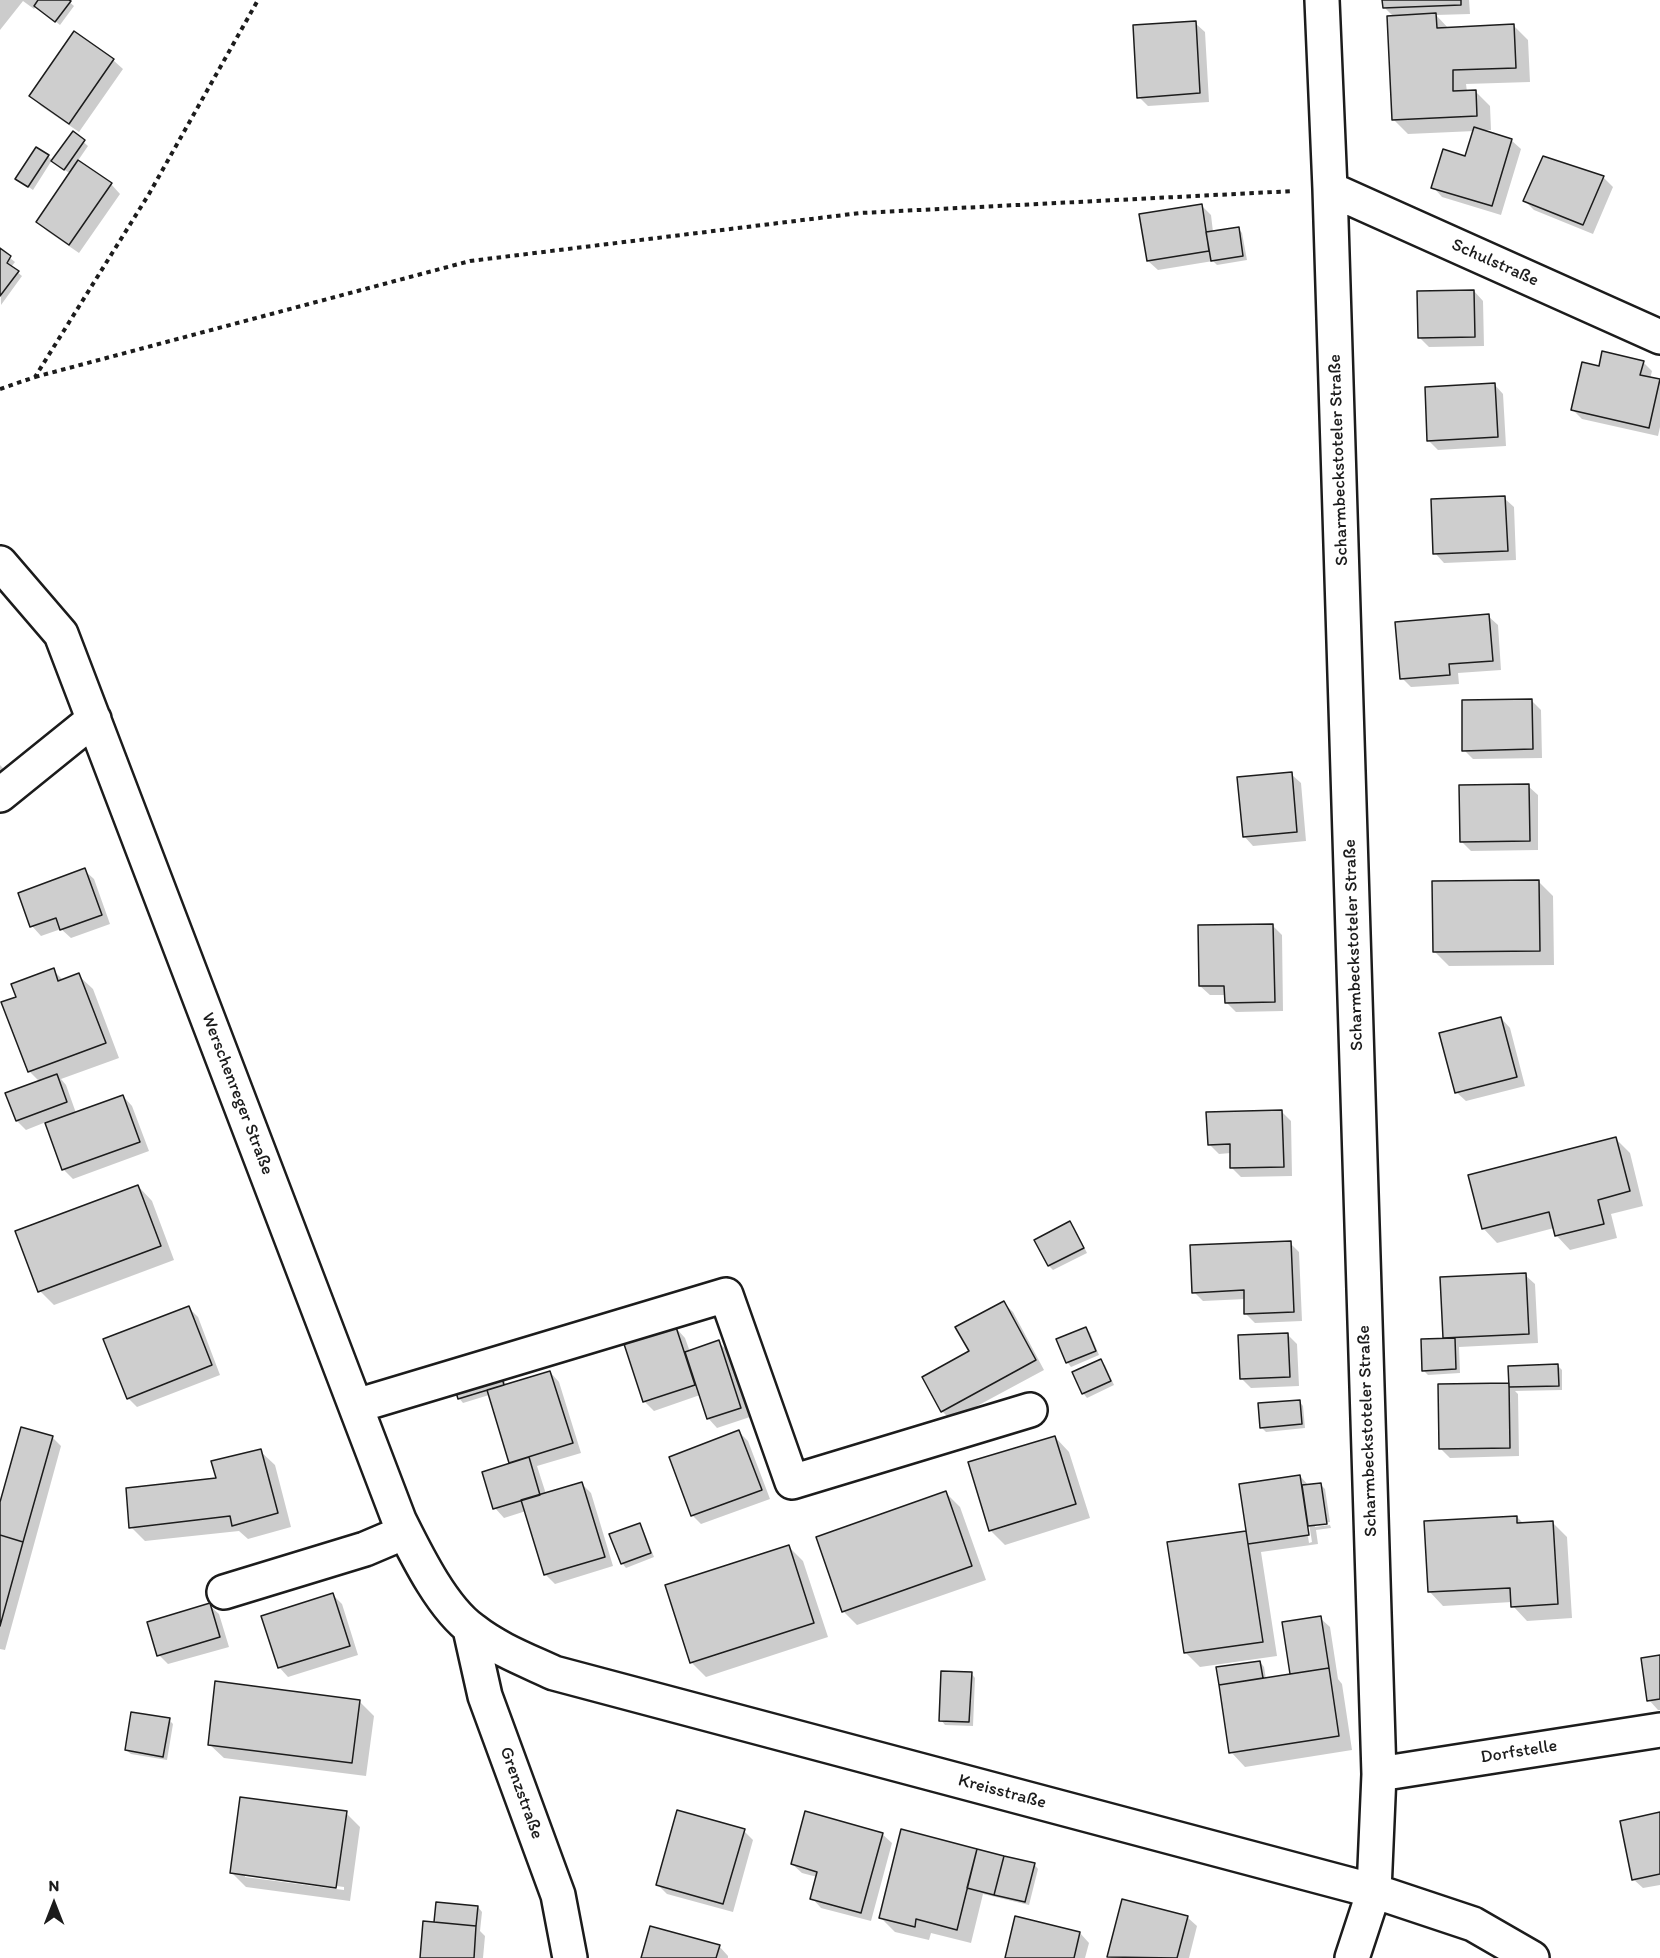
<!DOCTYPE html>
<html>
<head>
<meta charset="utf-8">
<style>
  body { margin:0 }
  #map { position:relative; width:1660px; height:1958px; overflow:hidden; background:#fff; font-family:Itim,sans-serif }
  canvas { display:block }
  .north { position:absolute; left:24px; top:1874px; width:60px; height:60px; -webkit-text-stroke:4px #fff; paint-order:stroke; rotate:0deg; font-size:16px; font-weight:700; line-height:24px; text-align:center; color:#1c1c1c }
  .north::after { content:''; display:block; margin:auto; width:21px; height:27px; background:#1c1c1c; clip-path:polygon(50% 0,100% 100%,50% 72%,0 100%) }
</style>
</head>
<body>
<div id="map">
<canvas width="1660" height="1958"></canvas>
<div class="north">N</div>
</div>
<script>
const g = document.querySelector('canvas').getContext('2d');
g.lineJoin = 'round';
function fill(path, color) { g.fillStyle = color; g.fill(path, 'evenodd'); }
function strokePath(path, color, width, dash) { g.strokeStyle = color; g.lineWidth = width; g.lineCap = dash ? 'butt' : 'round'; g.setLineDash(dash || []); g.stroke(path); }
function label(font, color, halo, rows, align = 'center') {
  g.font = font + ' Itim,sans-serif'; g.lineWidth = 5; g.setLineDash([]); g.textBaseline = 'middle'; g.strokeStyle = halo; g.fillStyle = color; for (const [text, x, y, turn = 0] of rows) {
    g.save(); g.translate(x, y); g.rotate((+turn || 0) * Math.PI / 180); g.textAlign = isNaN(turn) ? turn : align; if (halo) g.strokeText(text, 0, 0); g.fillText(text, 0, 0); g.restore();
  }
}
const shadow = new Path2D(`
  M0 0H67L74 6 60 25 36 6 34 9 23 1 0 30Z
  M1384 0H1469L1470 14 1436 15 1449 29 1514 26 1528 40 1530 82 1466 84 1467 92H1476L1490 106 1491 130H1481L1511 140 1521 149 1501 215 1442 197 1433 187 1466 158 1475 131 1408 134 1393 119 1394 17 1384 7Z
  M1195 23 1205 32 1209 102 1148 106 1139 97Z
  M113 60 123 69 79 132 41 106 31 96Z
  M73 133 88 146 77 162 111 184 120 194 79 253 47 231 38 222 71 174 57 165Z
  M48 156 52 160 33 190 17 179Z
  M1544 158 1604 178 1613 187 1593 234 1534 210 1525 201Z
  M1201 205 1211 215 1213 232 1238 228 1242 233 1247 260 1217 265 1213 261 1158 270 1148 261Z
  M0 250 15 262 11 267 22 276 1 305Z
  M1474 291 1483 301 1484 346 1429 347 1420 338Z
  M1643 362 1652 371 1650 379 1660 382V427L1658 436 1582 419 1573 410 1600 368Z
  M1494 384 1503 394 1506 446 1438 450 1429 441Z
  M1504 498 1514 507 1516 560 1444 563 1435 553Z
  M1488 616 1498 625 1501 670 1458 673 1459 684 1411 687 1402 678Z
  M1532 701 1541 710 1542 758 1473 759 1464 750Z
  M0 765 18 784 0 801Z
  M1291 774 1301 783 1306 841 1253 846 1244 836Z
  M1528 786 1538 795V850L1471 851 1461 841Z
  M84 870 94 879 110 924 71 938 61 929 41 936 32 926 20 893Z
  M1539 882 1553 896 1554 965 1449 966 1434 951Z
  M1273 926 1282 935 1283 1011 1236 1012 1226 1002V995H1210L1200 986Z
  M53 970 63 980 78 975 93 989 119 1058 61 1079 66 1085 76 1113 123 1096 132 1106 149 1151 73 1179 64 1170 46 1122 26 1130 17 1121 40 1082 30 1072 3 1003 18 998Z
  M1501 1018 1510 1028 1525 1086 1466 1101 1456 1092Z
  M1281 1111 1291 1121 1292 1176 1241 1177 1232 1168 1231 1153 1219 1154 1209 1144Z
  M1616 1139 1630 1153 1643 1206 1611 1214 1617 1238 1570 1250 1556 1235 1554 1228 1497 1243 1483 1228Z
  M138 1186 152 1201 174 1260 54 1305 40 1291Z
  M1070 1223 1074 1227 1087 1253 1053 1270 1049 1266Z
  M1290 1243 1299 1252 1302 1321 1255 1323 1246 1314V1299L1203 1301 1194 1292Z
  M1525 1275 1535 1284 1538 1343 1459 1347 1460 1373 1428 1375 1424 1371 1444 1340 1442 1278Z
  M1003 1302 1013 1312 1044 1370 951 1420 942 1411 971 1352Z
  M189 1308 198 1317 220 1375 137 1407 128 1398Z
  M676 1328 685 1338 690 1352 718 1342 728 1351 750 1417 717 1428 708 1418 700 1395 654 1411 644 1401Z
  M1086 1328 1090 1333 1099 1355 1071 1367 1067 1362Z
  M1287 1334 1297 1344 1299 1386 1251 1388 1242 1379Z
  M1100 1361 1105 1365 1114 1385 1087 1398 1083 1393Z
  M1558 1366 1562 1370V1390L1515 1391 1518 1394 1519 1456 1450 1458 1441 1449 1508 1385 1511 1387 1510 1367Z
  M550 1372 559 1382 581 1453 537 1466 546 1494 581 1483 591 1493 613 1566 555 1584 545 1574 526 1511 504 1518 495 1508 511 1464 489 1395 463 1403 459 1398 503 1374 506 1386Z
  M1299 1401 1303 1406 1305 1428 1266 1432 1262 1428Z
  M739 1432 748 1441 770 1499 701 1524 692 1515Z
  M52 1437 61 1446 5 1650 0 1649V1507Z
  M1055 1437 1069 1452 1090 1518 1005 1545 990 1530Z
  M260 1451 275 1465 291 1527 248 1539 239 1531 145 1541 131 1527 218 1479Z
  M1300 1476 1309 1486 1320 1484 1325 1489 1330 1522 1315 1524V1527L1330 1525 1331 1528 1316 1530 1318 1544 1261 1552 1277 1656 1200 1667 1186 1653 1245 1532 1248 1535ZM1301 1492H1304L1312 1542 1309 1543Z
  M946 1493 960 1507 986 1580 857 1625 843 1611Z
  M1517 1517 1524 1524 1553 1523 1567 1537 1572 1618 1527 1621 1513 1606 1512 1602 1443 1606 1429 1591Z
  M639 1524 643 1529 654 1557 626 1568 622 1563Z
  M789 1547 803 1561 828 1637 706 1677 691 1662Z
  M333 1595 342 1604 358 1655 288 1677 279 1667Z
  M209 1605 219 1614 229 1647 168 1664 159 1655Z
  M1320 1618 1330 1627 1338 1679 1342 1684 1352 1750 1245 1767 1231 1752 1218 1668 1260 1662 1264 1667 1266 1679 1294 1675 1292 1673Z
  M1660 1657V1710H1658L1649 1700Z
  M971 1673 975 1678 973 1726 945 1725 941 1720Z
  M359 1701 374 1716 366 1776 224 1758 209 1744Z
  M169 1720 173 1724 167 1760 131 1754 126 1750Z
  M346 1813 360 1827 350 1901 246 1887 231 1872ZM245 1874 344 1887V1890L245 1877Z
  M1660 1814V1885L1643 1888 1633 1879Z
  M744 1831 753 1840 733 1912 667 1894 657 1884Z
  M882 1834 892 1843 871 1921 821 1908 812 1898 817 1877 802 1873 792 1864Z
  M1034 1864 1038 1869 1029 1905 983 1894 971 1943 931 1933 929 1940 895 1932 881 1918Z
  M437 1904 478 1907 482 1912 480 1931 485 1936 483 1958H421L435 1923Z
  M1187 1917 1197 1926 1189 1958H1111L1109 1956Z
  M1080 1933 1089 1943 1085 1958H1006Z
  M719 1946 728 1956V1958H643Z`);
const building = new Path2D(`
  M38 0H69L71 1 55 22 34 6Z
  M1382 0H1461V5L1383 8Z
  M1436 13 1437 28 1514 24 1516 68 1453 70V91L1476 90 1477 116 1392 120 1387 16Z
  M1196 21 1200 93 1137 98 1133 25Z
  M74 31 114 59 69 124 29 96Z
  M1474 127 1512 139 1492 206 1431 188 1443 149 1465 156Z
  M73 131 85 140 64 170 51 161Z
  M36 147 49 155 28 187 15 179Z
  M1543 156 1604 176 1583 225 1523 201Z
  M78 160 112 183 69 245 36 222Z
  M1202 204 1209 251 1147 261 1139 214Z
  M1239 227 1243 256 1211 261 1206 232Z
  M0 248 11 256 7 263 19 271 0 296Z
  M1474 290 1475 337 1418 338 1417 291Z
  M1602 351 1644 361 1640 375 1660 379 1649 428 1571 410 1582 362 1599 366Z
  M1495 383 1498 437 1427 441 1425 387Z
  M1505 496 1508 551 1433 554 1431 499Z
  M1489 614 1493 661 1449 664 1450 675 1400 679 1395 622Z
  M1532 699 1533 749 1462 751V700Z
  M1292 772 1297 832 1243 837 1237 777Z
  M1529 784 1530 841 1460 842 1459 785Z
  M85 868 102 915 60 930 56 918 30 927 18 893Z
  M1539 880 1540 951 1433 952 1432 881Z
  M1273 924 1275 1002 1225 1003 1224 986H1199L1198 925Z
  M54 968 58 981 79 973 106 1043 28 1072 1 1002 16 997 11 984Z
  M1501 1017 1517 1077 1455 1093 1439 1033Z
  M57 1074 67 1102 16 1121 5 1093Z
  M123 1095 140 1142 62 1170 45 1123Z
  M1282 1110 1284 1167 1230 1168V1144L1208 1145 1206 1112Z
  M1616 1137 1630 1191 1598 1200 1604 1224 1555 1236 1549 1212 1482 1229 1468 1175Z
  M138 1185 161 1246 38 1292 15 1231Z
  M1070 1221 1084 1248 1048 1266 1034 1240Z
  M1291 1241 1294 1312 1244 1314V1290L1192 1293 1190 1245Z
  M1526 1273 1529 1334 1443 1338 1440 1277Z
  M1004 1301 1036 1360 941 1412 922 1377 969 1351 955 1327Z
  M189 1306 212 1365 127 1399 103 1339Z
  M676 1327 695 1385 643 1402 624 1344Z
  M1086 1327 1096 1351 1066 1363 1056 1339Z
  M1288 1333 1290 1377 1240 1379 1238 1335Z
  M1455 1338 1456 1369 1422 1371 1421 1339Z
  M719 1340 741 1408 707 1419 685 1352Z
  M1101 1359 1111 1381 1082 1394 1072 1372Z
  M1558 1364 1559 1386 1509 1387 1508 1366Z
  M499 1368 504 1385 458 1399 453 1382Z
  M550 1371 573 1443 509 1463 487 1390Z
  M1509 1383 1510 1448 1439 1449 1438 1384Z
  M1300 1400 1302 1424 1260 1428 1258 1403Z
  M21 1427 53 1436 23 1542 0 1535V1502Z
  M739 1430 762 1490 691 1516 669 1457Z
  M1055 1436 1076 1504 989 1531 968 1462Z
  M261 1449 278 1513 232 1526 230 1516 129 1528 126 1488 216 1478 211 1461Z
  M529 1457 540 1495 493 1509 482 1472Z
  M1300 1475 1309 1535 1248 1544 1239 1484Z
  M582 1482 605 1557 544 1575 521 1500Z
  M1321 1483 1327 1524 1308 1526 1302 1485Z
  M946 1491 972 1566 842 1612 816 1537Z
  M1517 1516V1523L1553 1521 1558 1604 1511 1607 1510 1588 1428 1592 1424 1521Z
  M640 1523 651 1553 621 1564 609 1534Z
  M1246 1531 1263 1642 1184 1653 1167 1542Z
  M0 1535 23 1542 0 1626Z
  M789 1545 814 1623 690 1663 665 1585Z
  M333 1593 350 1646 278 1668 261 1616Z
  M210 1603 220 1637 157 1656 147 1622Z
  M1321 1616 1329 1668 1290 1674 1282 1622Z
  M1660 1655V1699L1647 1701 1641 1658Z
  M1260 1661 1263 1678 1219 1685 1216 1667Z
  M1329 1668 1339 1736 1229 1753 1219 1685Z
  M941 1671 972 1672 969 1722 939 1721Z
  M215 1681 360 1700 352 1763 208 1745Z
  M131 1712 170 1718 163 1757 125 1750Z
  M240 1797 347 1811 336 1888 230 1873Z
  M677 1810 745 1829 723 1904 656 1885Z
  M805 1811 883 1833 861 1913 810 1899 817 1872 791 1864Z
  M1660 1812V1874L1632 1880 1620 1821Z
  M901 1829 977 1849 957 1930 916 1919 915 1927 879 1918Z
  M977 1849 1004 1856 994 1895 967 1888Z
  M1004 1856 1035 1863 1025 1902 994 1895Z
  M1122 1899 1188 1916 1177 1958 1107 1957Z
  M436 1902 478 1906 476 1926 434 1922Z
  M1015 1916 1080 1932 1074 1958H1005Z
  M423 1921 476 1926 474 1958H420Z
  M650 1926 720 1945 716 1958H641Z`);
const path = new Path2D(`
  M35 377 470 261 860 213 1294 191
  M0 389 35 377 149 194 258 0`);
const minor = new Path2D(`
  M1322 0 1330 189 1379 1774 1374 1891 1352 1958
  M1330 189 1660 337
  M0 563 61 634 399 1520C416 1554 442 1608 473 1630 497 1649 526 1660 554 1673L1374 1891 1473 1924 1532 1958
  M0 795 94 719
  M356 1406 726 1295 792 1482 1030 1410
  M224 1592 365 1549 405 1532
  M470 1629 485 1696 558 1895 570 1958
  M1379 1774 1660 1730`);
const streetNames = [
  ["Schulstraße",1495,263,24],
  ["Scharmbeckstoteler Straße",1339,460,-92],
  ["Scharmbeckstoteler Straße",1354,945,-92],
  ["Werschenreger Straße",237,1094,69],
  ["Scharmbeckstoteler Straße",1368,1431,-92],
  ["Dorfstelle",1519,1752,-9],
  ["Kreisstraße",1002,1792,15],
  ["Grenzstraße",521,1793,70]
];
fill(shadow, '#0003');
fill(building, '#cecece');
strokePath(building, '#1c1c1c', 1.5);
strokePath(minor, '#1c1c1c', 38);
strokePath(path, '#1c1c1c', 4, [4.5, 4.5]);
strokePath(minor, '#fff', 33);
label('18px', '#1c1c1c', '#fff', streetNames);
</script>
</body>
</html>
